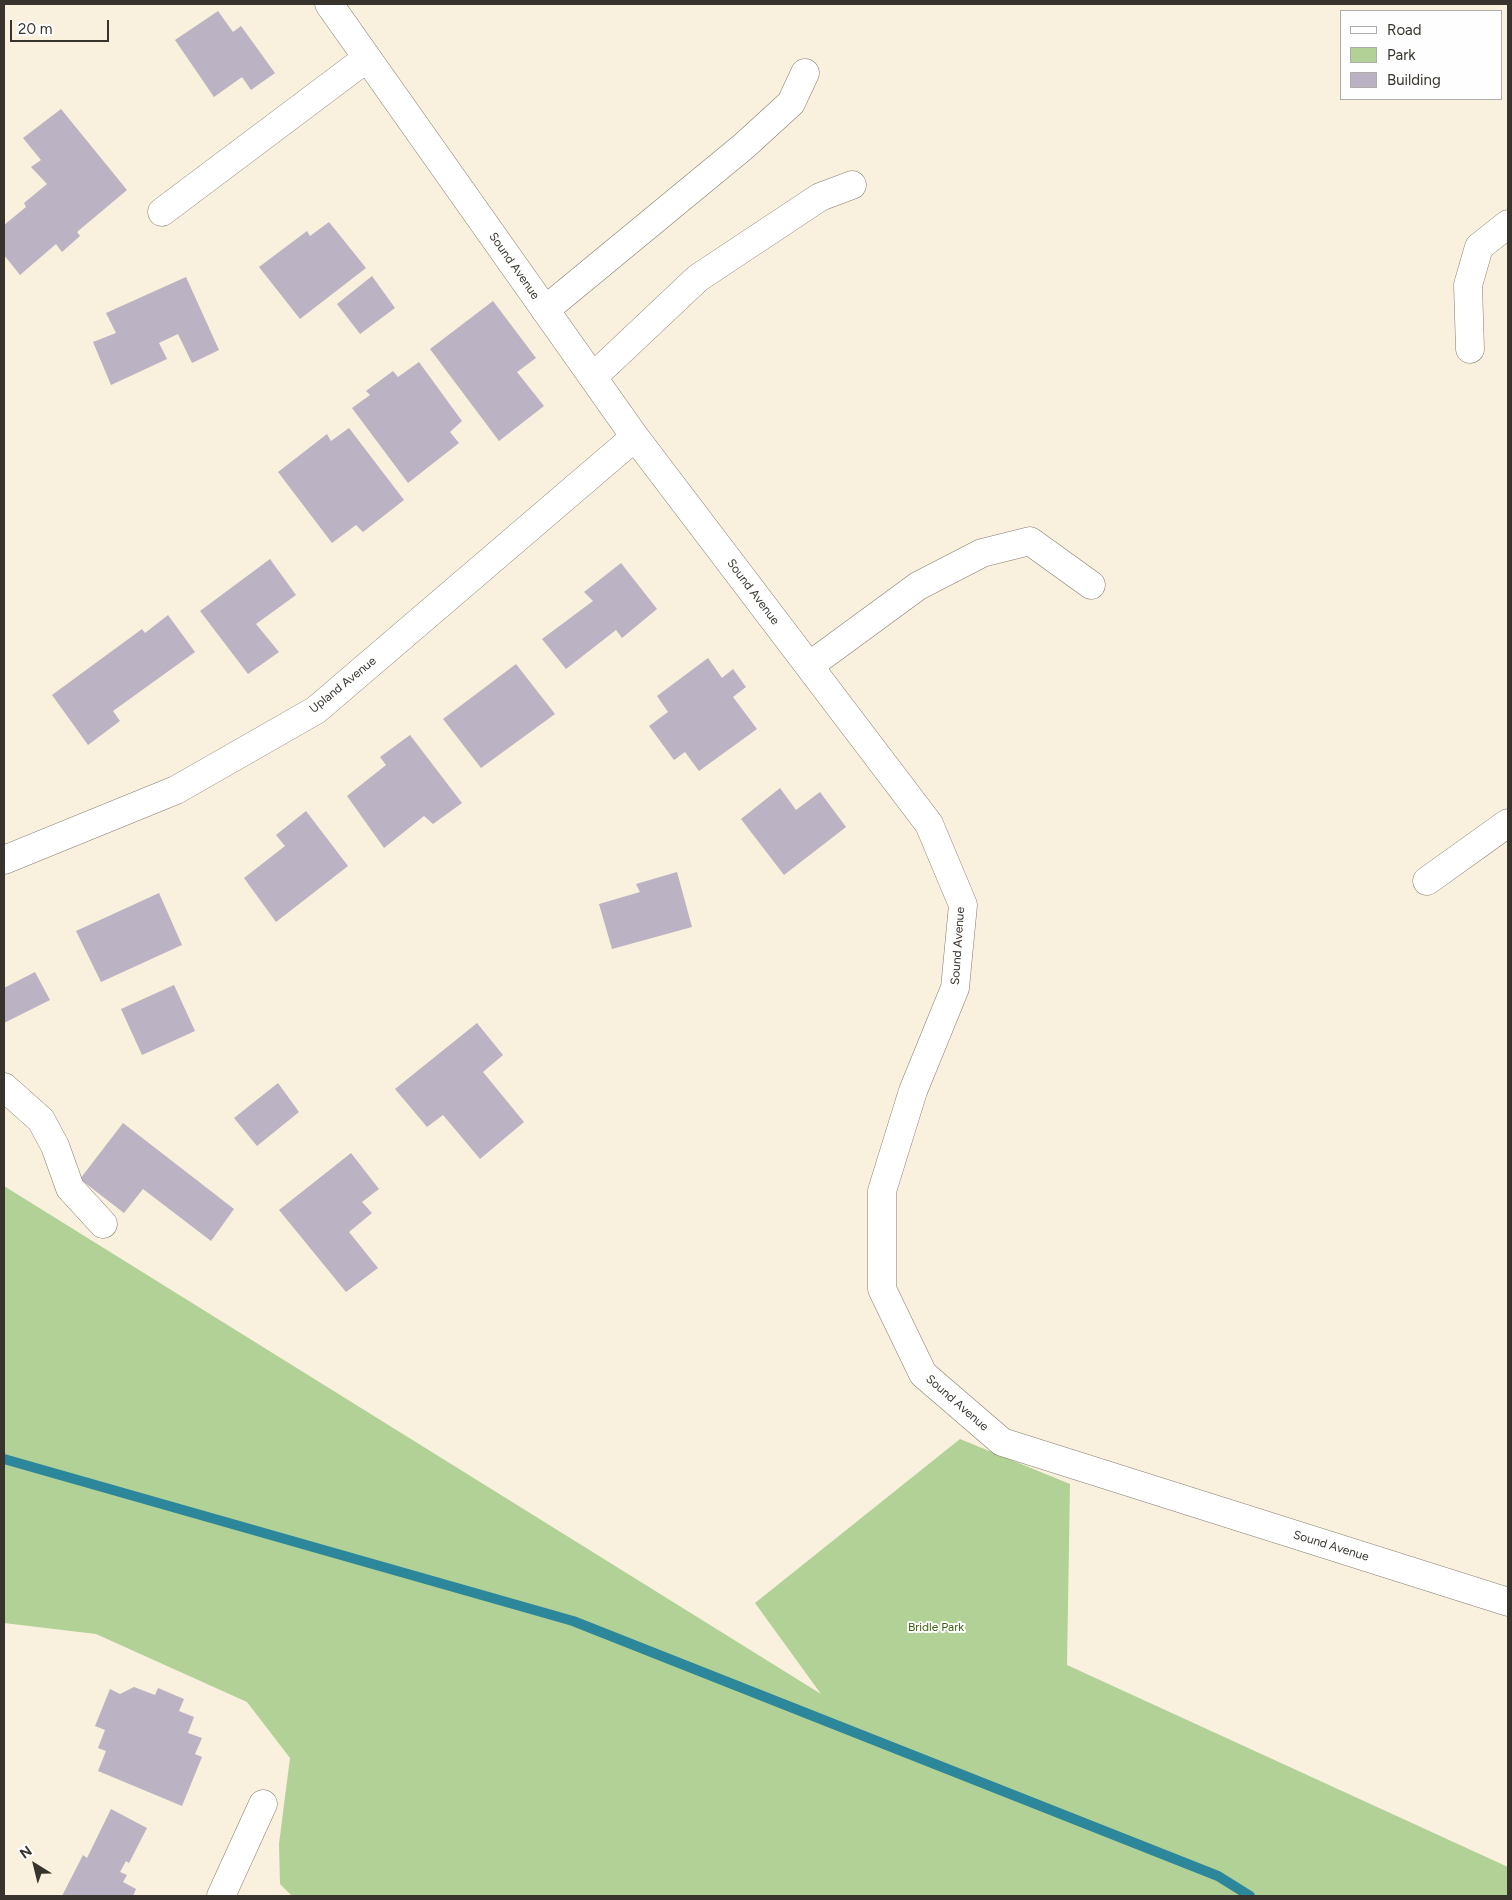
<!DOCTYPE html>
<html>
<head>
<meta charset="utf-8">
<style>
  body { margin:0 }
  #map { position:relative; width:1512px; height:1900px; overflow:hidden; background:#f9f0de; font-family:Figtree,sans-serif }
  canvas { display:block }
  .frame { position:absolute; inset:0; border:5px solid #38342d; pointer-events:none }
  .legend { position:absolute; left:1340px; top:10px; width:162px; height:90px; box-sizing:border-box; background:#fefefe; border:1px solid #afadaa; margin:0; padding:6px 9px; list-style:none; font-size:15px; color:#38342d }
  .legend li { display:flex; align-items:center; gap:10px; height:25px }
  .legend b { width:25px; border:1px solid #afadaa }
  .north { position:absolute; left:10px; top:1840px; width:50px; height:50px; -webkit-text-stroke:4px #fefefe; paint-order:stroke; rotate:324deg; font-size:14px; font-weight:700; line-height:20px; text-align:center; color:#38342d }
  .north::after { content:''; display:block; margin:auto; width:18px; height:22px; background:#38342d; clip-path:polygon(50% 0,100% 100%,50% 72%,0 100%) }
  .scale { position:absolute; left:10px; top:20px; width:99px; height:22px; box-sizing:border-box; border:2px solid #38342d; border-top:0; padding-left:6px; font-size:15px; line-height:18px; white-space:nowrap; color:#38342d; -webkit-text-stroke:4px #fefefe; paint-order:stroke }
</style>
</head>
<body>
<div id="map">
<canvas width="1512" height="1900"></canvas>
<div class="frame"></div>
<ul class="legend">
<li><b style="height:6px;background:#fff"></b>Road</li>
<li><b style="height:14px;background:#b1d197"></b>Park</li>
<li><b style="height:14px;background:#bbb2c3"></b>Building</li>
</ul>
<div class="north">N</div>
<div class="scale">20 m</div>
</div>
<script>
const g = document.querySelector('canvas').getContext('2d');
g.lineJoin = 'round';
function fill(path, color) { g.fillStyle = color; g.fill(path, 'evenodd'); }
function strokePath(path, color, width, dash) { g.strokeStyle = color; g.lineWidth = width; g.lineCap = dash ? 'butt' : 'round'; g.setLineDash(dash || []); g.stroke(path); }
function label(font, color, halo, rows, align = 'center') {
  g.font = font + ' Figtree,sans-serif'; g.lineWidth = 4; g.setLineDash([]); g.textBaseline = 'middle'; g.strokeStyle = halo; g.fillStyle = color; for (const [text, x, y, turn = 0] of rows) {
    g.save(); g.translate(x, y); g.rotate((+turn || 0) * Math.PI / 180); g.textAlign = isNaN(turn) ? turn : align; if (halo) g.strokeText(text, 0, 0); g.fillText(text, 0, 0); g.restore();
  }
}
const green = new Path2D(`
  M4 1186 821 1694 755 1603 960 1439 1070 1484 1067 1665 1508 1867V1896H292L280 1884 279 1844 290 1758 247 1702 96 1634 4 1623Z`);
const stream = new Path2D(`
  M4 1459 573 1621 1218 1876 1250 1896`);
const building = new Path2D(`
  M218 11 233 32 241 26 275 73 251 90 242 77 214 97 175 40Z
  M61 109 127 190 77 232 80 236 62 252 56 244 20 275 4 255V225L26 207 24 203 47 184 31 167 41 160 23 138Z
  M329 222 366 268 300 319 259 267 307 231 310 236Z
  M372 276 395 308 360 334 337 304Z
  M186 277 219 350 192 363 178 334 159 343 167 359 111 385 93 342 116 333 106 313Z
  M493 301 536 358 517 372 544 406 499 441 430 349Z
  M419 362 462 421 450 432 459 443 408 483 352 408 370 395 366 391 393 371 398 377Z
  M349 428 404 500 363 532 356 525 332 543 278 472 327 434 331 441Z
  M270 559 296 595 256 624 279 652 248 674 200 611Z
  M621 563 657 609 622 638 616 630 566 669 542 639 593 601 584 592Z
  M168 615 195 652 113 711 120 721 88 745 52 695 142 629 145 633Z
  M708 658 722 678 733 669 746 687 733 697 757 729 699 771 685 752 674 760 649 726 668 712 657 696Z
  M516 664 555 714 481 768 443 719Z
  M410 735 462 803 433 824 424 816 384 848 347 796 386 765 380 757Z
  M780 788 796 810 820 792 846 827 784 875 741 819Z
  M306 811 348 866 276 922 244 878 285 846 276 835Z
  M677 872 692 927 612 949 599 904 640 892 636 884Z
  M159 893 182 945 101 982 76 931Z
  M35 972 50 1000 4 1023V988Z
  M174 985 195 1031 142 1055 121 1009Z
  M477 1023 503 1055 483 1072 524 1122 480 1159 443 1115 427 1127 395 1089Z
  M278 1083 299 1112 257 1146 234 1118Z
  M123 1123 234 1209 211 1241 143 1189 124 1213 80 1179Z
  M351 1153 379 1189 362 1202 372 1213 349 1232 378 1268 346 1292 279 1210Z
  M134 1687 155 1695 158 1688 184 1699 179 1711 194 1717 188 1733 202 1738 195 1754 202 1757 182 1806 98 1771 106 1751 98 1748 105 1730 95 1726 110 1689 120 1694Z
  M111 1809 147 1828 129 1863 126 1861 120 1872 127 1875 123 1882 136 1889 133 1896H62L83 1855 87 1858Z`);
const minor = new Path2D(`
  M329 4 635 437 929 824 963 905 955 988 913 1091 882 1191V1289L923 1374 1002 1442 1508 1602
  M162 212 367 58
  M545 310 744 146 791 103 805 73
  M1470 349 1468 285 1479 247 1508 224
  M593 377 698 278 820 197 852 185
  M809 666 918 586 982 553 1030 541 1091 585
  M4 860 176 790 316 710 635 437
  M1427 881 1508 823
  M4 1087 41 1120 55 1146 70 1188 103 1224
  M221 1896 263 1804`);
const streetNames = [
  ["Sound Avenue",514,266,55],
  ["Sound Avenue",753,592,53],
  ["Upland Avenue",343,685,-39],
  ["Sound Avenue",958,946,-86],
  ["Sound Avenue",957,1403,41],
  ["Sound Avenue",1331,1546,17]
];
const parkNames = [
  ["Bridle Park",936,1627]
];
fill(green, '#b1d197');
strokePath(stream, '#2d879a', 10);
fill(building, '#bbb2c3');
strokePath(minor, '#847c6c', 29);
strokePath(minor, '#fff', 28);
label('12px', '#38342d', '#fefefe', streetNames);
label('12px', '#3d610e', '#fefefe', parkNames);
</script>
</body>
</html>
